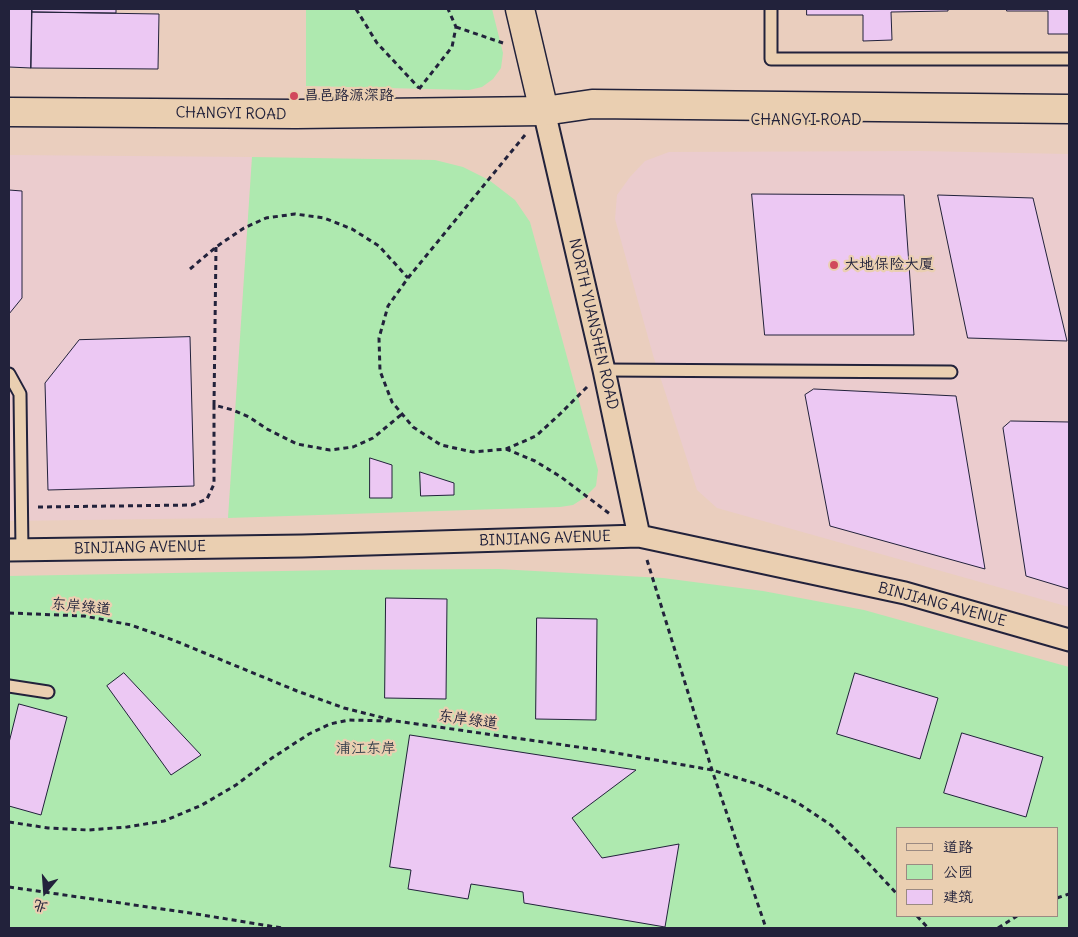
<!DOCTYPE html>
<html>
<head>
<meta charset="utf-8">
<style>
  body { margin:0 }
  #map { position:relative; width:1078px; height:937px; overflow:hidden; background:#eacebe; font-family:Delius,"LXGW WenKai TC",sans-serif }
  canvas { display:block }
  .frame { position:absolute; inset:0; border:10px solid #22223b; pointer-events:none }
  .legend { position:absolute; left:896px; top:827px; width:162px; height:90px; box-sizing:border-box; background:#eacfb1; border:1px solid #9a8a82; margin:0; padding:6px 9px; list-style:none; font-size:15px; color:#22223b }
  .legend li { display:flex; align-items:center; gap:10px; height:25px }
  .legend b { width:25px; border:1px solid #9a8a82 }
  .north { position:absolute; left:20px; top:867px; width:50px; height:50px; -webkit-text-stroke:4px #eacfb1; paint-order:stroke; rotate:198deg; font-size:14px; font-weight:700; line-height:20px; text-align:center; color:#22223b }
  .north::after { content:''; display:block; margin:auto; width:18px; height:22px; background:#22223b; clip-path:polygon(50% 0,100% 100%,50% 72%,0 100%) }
</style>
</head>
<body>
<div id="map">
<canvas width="1078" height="937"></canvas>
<div class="frame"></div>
<ul class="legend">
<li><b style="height:6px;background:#eacfb1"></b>道路</li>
<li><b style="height:14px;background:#aee9af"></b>公园</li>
<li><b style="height:14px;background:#ecc8f3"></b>建筑</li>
</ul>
<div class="north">北</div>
</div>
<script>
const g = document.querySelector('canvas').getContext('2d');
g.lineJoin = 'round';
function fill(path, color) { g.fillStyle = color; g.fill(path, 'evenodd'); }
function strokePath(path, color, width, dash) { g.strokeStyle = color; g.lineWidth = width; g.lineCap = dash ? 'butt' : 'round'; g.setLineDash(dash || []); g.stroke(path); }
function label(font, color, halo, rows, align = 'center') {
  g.font = font + ' Delius,"LXGW WenKai TC",sans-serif'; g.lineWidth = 4.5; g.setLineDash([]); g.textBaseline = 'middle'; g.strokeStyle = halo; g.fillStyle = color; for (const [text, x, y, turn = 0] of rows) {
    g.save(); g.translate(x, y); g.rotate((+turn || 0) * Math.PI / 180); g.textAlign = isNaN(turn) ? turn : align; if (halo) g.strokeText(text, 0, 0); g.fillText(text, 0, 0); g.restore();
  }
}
const built = new Path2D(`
  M919 151 1069 154V607L717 508 697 490 653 355 615 219 617 195 630 177 645 161 669 152Z
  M9 155 252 157 228 518 9 521Z`);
const green = new Path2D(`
  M306 9H492L503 53 501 68 493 79 482 87 469 90 306 86Z
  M252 157 435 160 463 167 489 180 515 200 530 222 598 470 596 486 584 498 573 505 560 507 228 518Z
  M498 569 663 578 763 591 864 610 1069 667V928H9V576L337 570ZM897 828H1057V916H897Z`);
const building = new Path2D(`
  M9 9H32L31 68 9 67Z
  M32 9H116V13L32 12Z
  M807 9H948V11L891 12 892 40 863 41V15H807Z
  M1007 9H1069V34H1048V11H1007Z
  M32 12 159 14 158 69 31 68Z
  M9 190 22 191V298L9 314Z
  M752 194 904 195 914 335H765Z
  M938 195 1033 198 1067 341 968 338Z
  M190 337 194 486 48 490 45 383 79 340Z
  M814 389 956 396 985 569 830 526 805 395Z
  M1011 421 1069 422V589L1026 576 1003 428Z
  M370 458 392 465V498H370Z
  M420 472 454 483V495L421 496Z
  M386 598 447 599 446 699 385 698Z
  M537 618 597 619 596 720 536 719Z
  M124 673 201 755 171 775 107 686Z
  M855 673 938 698 920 759 837 734Z
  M19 704 67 717 41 815 9 806V743Z
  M962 733 1043 757 1026 817 944 793Z
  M410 735 636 770 572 818 602 858 679 844 665 927 524 903 523 892 471 884 468 899 408 889 411 870 390 867Z`);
const path = new Path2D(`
  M356 9 377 43 419 88
  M456 27 503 43
  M419 89 452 47 456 27 448 9
  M525 135 408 278 388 306 379 338 380 371 392 402 413 427 441 445 473 452 506 449 536 436 560 414 587 387
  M190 269 216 247 244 228 266 218 295 214 324 218 352 229 379 246 408 278
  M214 405 216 247
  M506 449 535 461 561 477 610 514
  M38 507 192 505 207 499 214 484V405L233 410 249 417 267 429 297 444 330 450 353 447 373 438 402 414
  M647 560 712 770 766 928
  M9 613 84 616 131 625 173 640 297 691 344 708 396 721 599 750 712 770 757 784 798 803 831 825 858 852 897 894
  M9 822 48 828 88 830 127 827 164 821 202 805 236 785 272 758 309 734 330 724 349 720 390 721
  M9 887 190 913 282 928
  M1057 898 1069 894
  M917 916 928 928
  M998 928 1017 916`);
const service = new Path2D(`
  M771 9V59H1069
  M604 370 951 372
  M9 374 20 394 22 550
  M9 686 48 692`);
const minor = new Path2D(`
  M544 111 604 370 639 536
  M9 550 302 546 639 536 905 593 1069 640`);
const secondary = new Path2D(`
  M520 9 544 111
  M9 112 296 114 544 111 592 104 1069 109`);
const markers = [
  [294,96,5,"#d1495b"],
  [834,265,5,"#d1495b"]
];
const poiNames = [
  ["昌邑路源深路",304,96],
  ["大地保险大厦",844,265]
];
const streetNames = [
  ["CHANGYI ROAD",231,114,1],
  ["CHANGYI ROAD",806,121],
  ["NORTH YUANSHEN ROAD",593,324,77],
  ["BINJIANG AVENUE",545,539,-2],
  ["BINJIANG AVENUE",140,548,-1],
  ["BINJIANG AVENUE",942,605,15],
  ["东岸绿道",81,607,6],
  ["东岸绿道",468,720,8]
];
const parkNames = [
  ["浦江东岸",366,749]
];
fill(built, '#ebccce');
fill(green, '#aee9af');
fill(building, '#ecc8f3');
strokePath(building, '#22223b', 1);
strokePath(service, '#22223b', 15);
strokePath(minor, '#22223b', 25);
strokePath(secondary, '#22223b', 31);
strokePath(path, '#22223b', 3, [5, 4]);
strokePath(service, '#eacfb1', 11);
strokePath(minor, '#eacfb1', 21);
strokePath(secondary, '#eacfb1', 28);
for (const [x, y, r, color] of markers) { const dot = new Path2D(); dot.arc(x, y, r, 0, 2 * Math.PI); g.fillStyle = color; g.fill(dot); strokePath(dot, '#eacfb1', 2); }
label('15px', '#22223b', '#eacfb1', poiNames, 'left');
label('15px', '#22223b', '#eacfb1', streetNames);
label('15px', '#37404c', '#eacfb1', parkNames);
</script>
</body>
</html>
